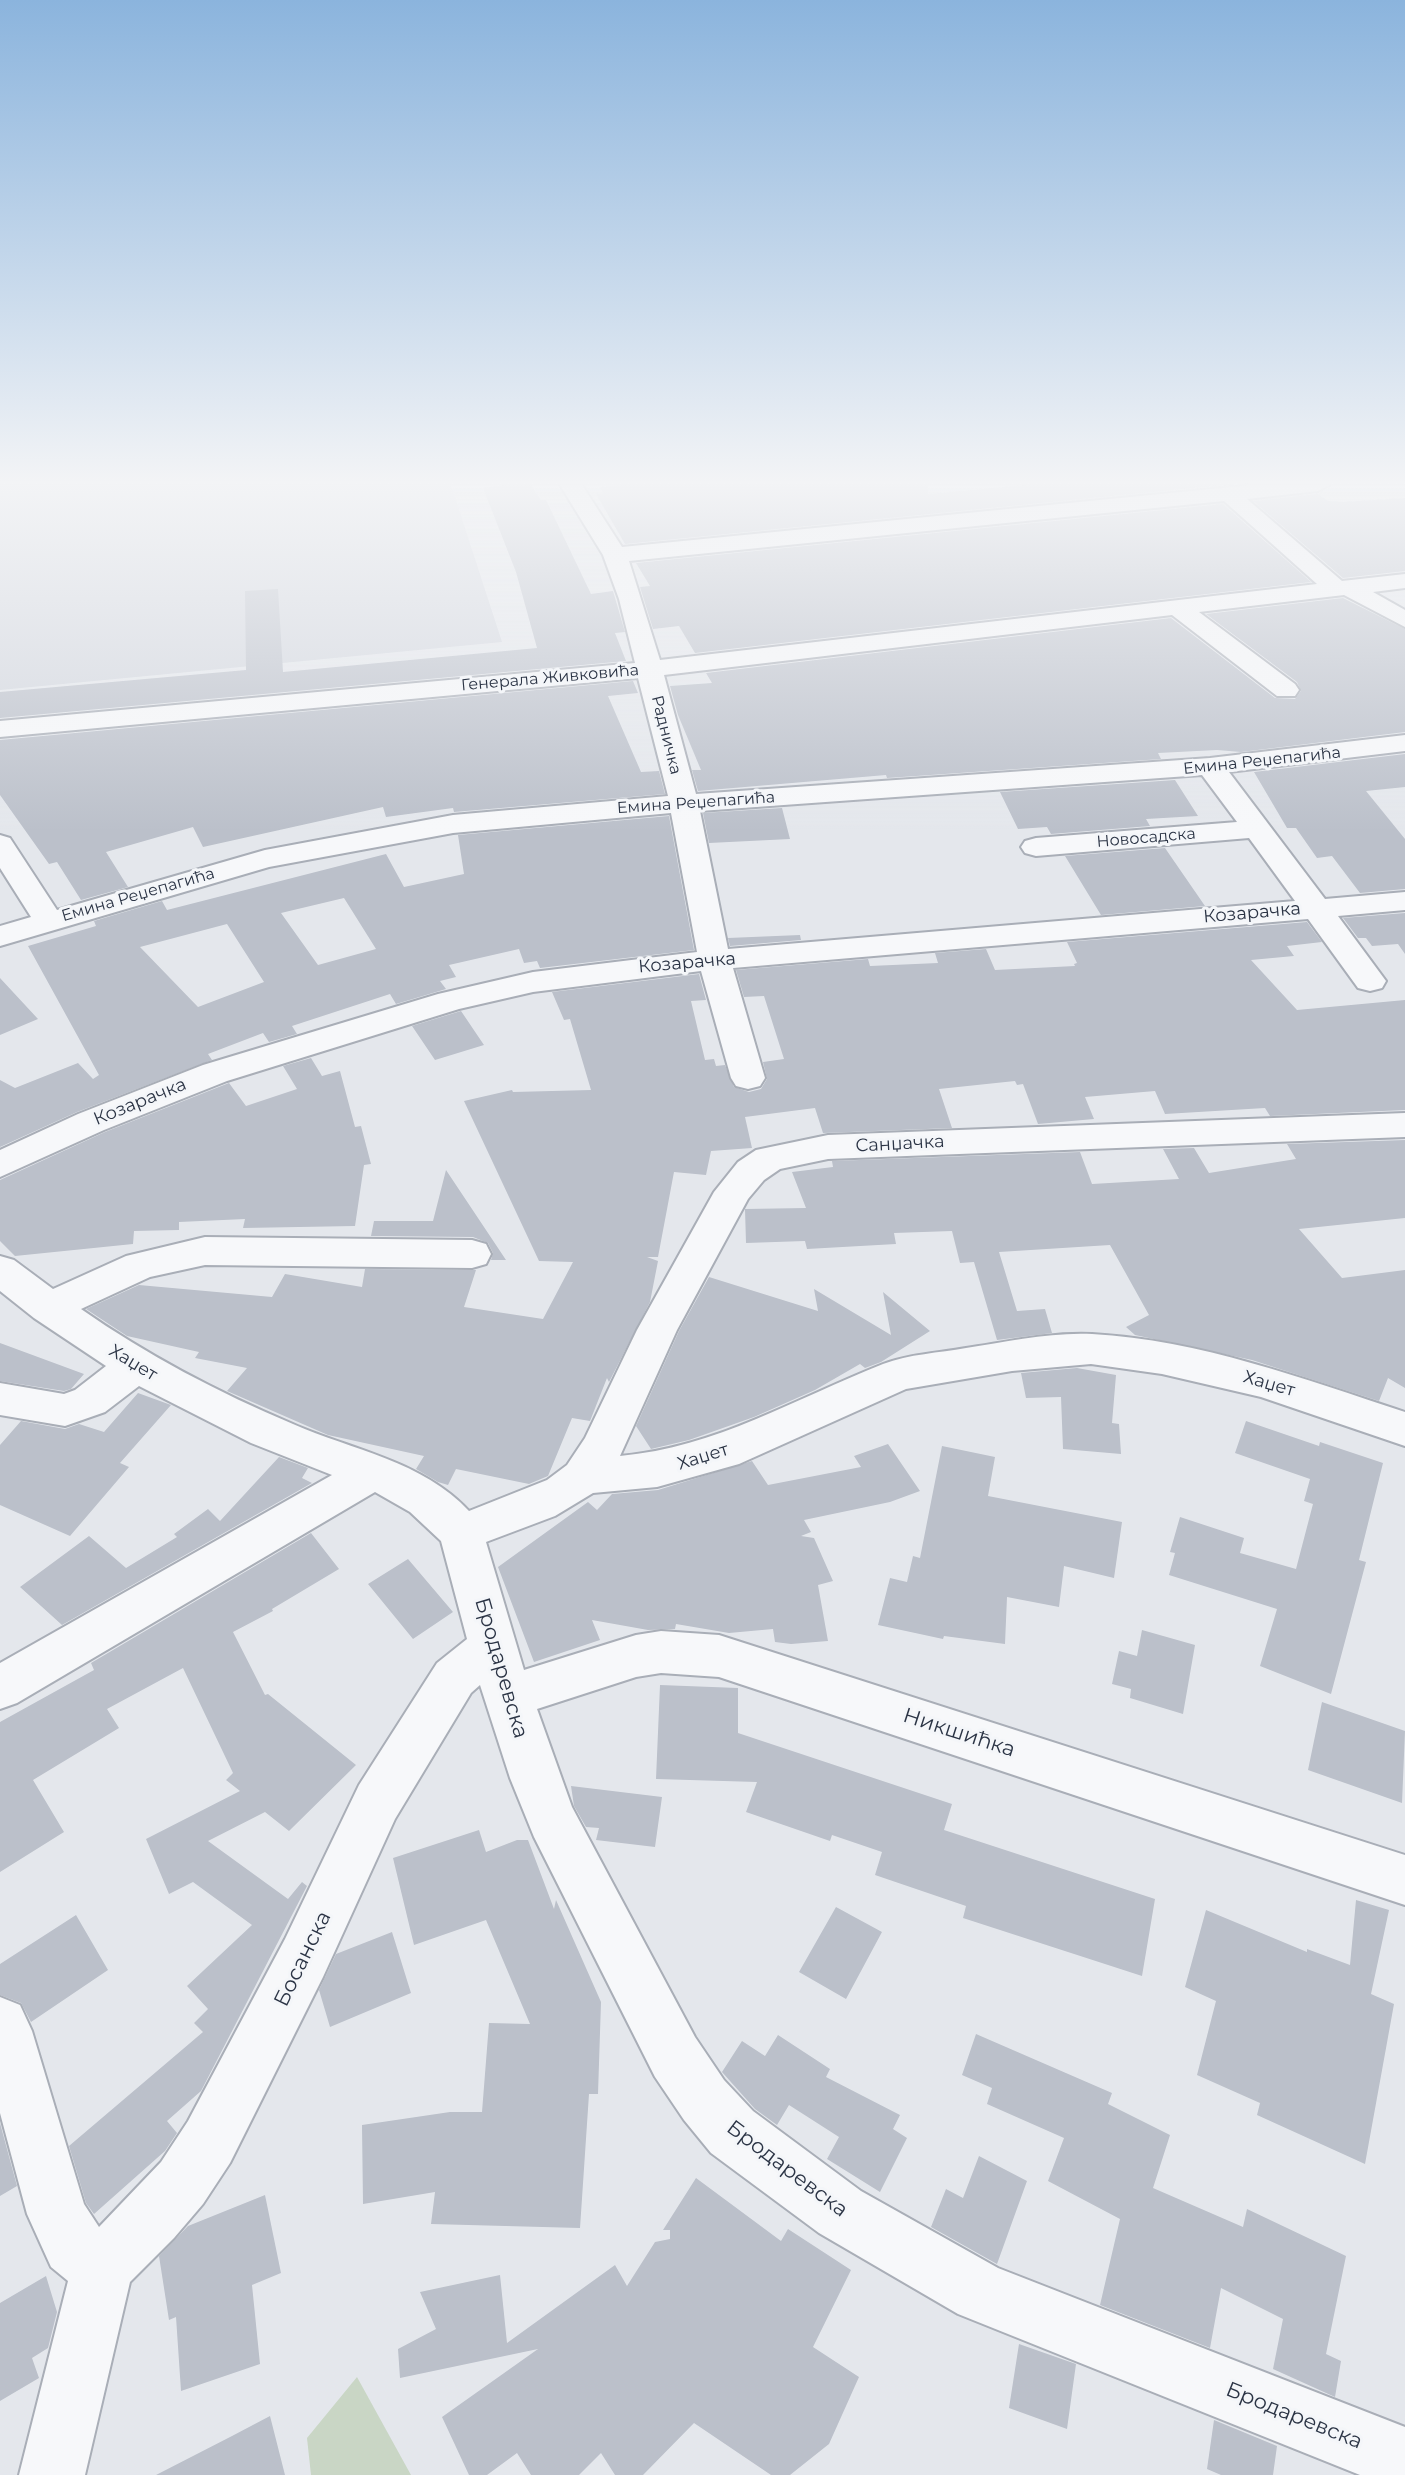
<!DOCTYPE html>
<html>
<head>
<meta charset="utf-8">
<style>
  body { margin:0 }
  canvas { display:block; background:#e4e7ec }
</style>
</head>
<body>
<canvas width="1405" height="2475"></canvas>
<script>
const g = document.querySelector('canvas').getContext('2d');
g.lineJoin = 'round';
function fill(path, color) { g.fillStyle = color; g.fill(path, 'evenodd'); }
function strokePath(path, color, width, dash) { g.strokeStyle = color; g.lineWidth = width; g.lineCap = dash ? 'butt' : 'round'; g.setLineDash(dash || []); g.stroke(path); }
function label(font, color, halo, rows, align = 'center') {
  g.font = font + ' Montserrat,sans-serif'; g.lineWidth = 6; g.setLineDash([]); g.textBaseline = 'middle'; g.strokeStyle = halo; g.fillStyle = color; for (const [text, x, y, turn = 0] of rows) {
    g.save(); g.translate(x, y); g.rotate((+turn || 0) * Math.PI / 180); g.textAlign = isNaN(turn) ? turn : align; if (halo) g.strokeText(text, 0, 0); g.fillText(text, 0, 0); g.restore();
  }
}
const built = new Path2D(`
  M0 485H451L502 642 0 690Z`);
const green = new Path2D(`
  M357 2377 411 2475H311L307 2438Z`);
const building = new Path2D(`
  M504 485H531L541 500H546L591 594 613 591 625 632 615 633 626 661 0 718V692L246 670 245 591 278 589 283 672 537 648 516 572 483 488Z
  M624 485H928V494L1025 485H1224L625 544 596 494 603 493 600 487Z
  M1318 494 1328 501 1342 502 1405 498V571L1343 578 1253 501Z
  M1223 504 1311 582 695 653 679 626 653 629 640 587 650 586 636 563Z
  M1343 598 1405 629V732L1241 752 1217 750 1158 753 1161 759 887 778 886 775 698 791 692 770H701L678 715 670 686 712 683 706 673 1171 618 1275 698 1295 699 1301 691 1297 682 1206 614Z
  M633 681 638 693 608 696 641 772 659 771 665 794 454 812 453 808 386 817 383 807 203 847 193 827 106 852 128 887 81 900 57 862 49 864 0 795V740Z
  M1405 754V787L1366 791 1405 839V889L1360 893 1332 856 1317 858 1296 828H1287L1254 772Z
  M1175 780 1198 816 1146 819 1150 826 1051 834 1047 827 1018 829 1000 792Z
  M782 808 790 839 709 843 703 813Z
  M669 816 694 950 540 968 537 961 524 963 519 949 449 965 456 977 440 981 446 989 396 1004 390 994 292 1026 297 1034 269 1042 263 1033 208 1054 212 1060 77 1112 0 1147V1080L15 1088 78 1063 93 1079 99 1075 28 946 96 926 94 921 162 901 167 910 386 854 404 887 464 874 458 835ZM344 898 376 949 318 965 281 913ZM227 924 264 982 198 1007 140 947Z
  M1165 848 1205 906 1101 915 1065 856Z
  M1405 913V954L1398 944 1372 946 1366 938H1358L1343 918Z
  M1307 922 1322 942 1287 946 1294 956 1251 960 1297 1010 1405 1000V1110L1270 1116 1265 1108 1165 1114 1155 1091 1085 1097 1094 1119 1038 1124 1023 1084 1017 1085 1015 1081 939 1089 952 1128 823 1133 815 1108 745 1117 752 1148 711 1151 706 1175 674 1172 658 1257H647L658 1261 650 1302 609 1382 607 1378 590 1421 572 1418 548 1476 529 1484 456 1469 448 1485 438 1482 416 1469 424 1456 328 1435 227 1391 247 1368 195 1358 199 1352 127 1336 86 1309 139 1285 272 1297 285 1274 362 1287 365 1269 476 1270 464 1307 543 1319 573 1262 539 1261 464 1101 512 1090 513 1092 591 1090 570 1019 564 1020 552 992 699 974 706 1000 691 1001 705 1060 714 1059 716 1066 725 1065 734 1087 749 1092 761 1089 767 1079 763 1062 784 1059 764 996 744 997 736 970 868 959 870 966 938 963 935 953 986 949 995 970 1075 966 1074 964 1077 963 1067 942Z
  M800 935 801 940 730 946 728 938Z
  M0 978 38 1019 0 1035Z
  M461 1011 484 1045 435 1060 412 1026Z
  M311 1058 322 1076 340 1071 355 1127 361 1126 371 1164 364 1165 355 1226 243 1228 245 1219 179 1222V1230L134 1231 133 1244 15 1256 0 1241V1180L105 1132 229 1083 246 1106 297 1089 283 1066Z
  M1405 1140V1218L1299 1229 1342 1278 1405 1270V1388L1388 1378 1379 1401 1252 1360 1135 1335 1126 1327 1149 1315 1110 1245 999 1252 1017 1311 1045 1309 1052 1333 997 1340 974 1262 960 1263 952 1231 894 1233 896 1244 807 1249 805 1241 746 1243 745 1209 806 1208 792 1172 833 1167 832 1161 1080 1152 1092 1184 1179 1179 1163 1149 1194 1148 1209 1173 1296 1159 1287 1144Z
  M446 1170 506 1260H491L493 1253 488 1243 473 1237 371 1236 374 1221H433Z
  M709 1277 818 1311 814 1289 891 1335 883 1292 930 1331 881 1362 865 1368 860 1364 815 1390 754 1417 689 1440 651 1449 636 1426 679 1331Z
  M0 1343 84 1374 71 1389 64 1391 0 1381Z
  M1077 1368 1116 1375 1112 1423 1119 1424 1121 1454 1063 1449 1061 1397 1026 1398 1021 1373Z
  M138 1393 171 1405 120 1463 129 1467 70 1536 0 1505V1445L21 1421 65 1429 79 1424 104 1432Z
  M1246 1421 1319 1446 1320 1442 1383 1463 1359 1560 1366 1562 1331 1694 1260 1666 1277 1609 1169 1575 1175 1553 1170 1552 1180 1517 1244 1538 1240 1553 1296 1569 1313 1504 1304 1501 1310 1479 1235 1453Z
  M888 1444 920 1491 890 1502 804 1520 811 1532 801 1536 814 1538 833 1581 818 1585 828 1641 791 1644 775 1642 773 1629 729 1633 676 1624 675 1629 648 1630 592 1620 600 1640 534 1662 498 1567 588 1502 597 1510 612 1494 658 1490 752 1461 768 1485 861 1467 854 1456Z
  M942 1446 995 1457 988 1496 1122 1522 1114 1578 1064 1566 1059 1607 1007 1597 1005 1644 944 1636 943 1639 878 1625 890 1578 907 1582 913 1556 920 1558Z
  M279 1457 308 1468 302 1478 312 1483 62 1625 20 1587 89 1536 126 1568 177 1537 174 1534 208 1509 220 1521Z
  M311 1533 339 1569 272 1609 273 1611 233 1632 265 1695 268 1694 356 1765 289 1831 265 1812 208 1841 288 1899 302 1882 307 1886 201 2091 167 2121 177 2133 165 2151 94 2214 86 2203 69 2146 203 2032 194 2023 208 2009 187 1986 252 1925 193 1882 169 1894 146 1839 240 1791 226 1780 233 1773 183 1668 107 1709 119 1728 33 1780 64 1832 0 1872V1722L94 1670 91 1663Z
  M408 1559 453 1612 413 1639 368 1584Z
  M1142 1630 1195 1645 1183 1714 1130 1698 1131 1689 1112 1684 1119 1651 1137 1656Z
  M660 1685 738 1688V1733L952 1804 944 1830 1155 1899 1142 1976 963 1918 966 1906 875 1875 882 1852 832 1835 830 1841 746 1812 757 1782 656 1779Z
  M1322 1702 1405 1731 1402 1803 1308 1770Z
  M571 1786 662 1797 655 1847 596 1840 599 1828 586 1827 574 1806Z
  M479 1830 486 1852 517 1840H528L554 1909 556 1900 601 2002 598 2094H589L580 2228 431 2224 435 2192 363 2204 362 2125 450 2112H482L489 2023 530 2024 486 1920 414 1945 393 1858Z
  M1356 1900 1389 1910 1371 1994 1394 2004 1365 2164 1257 2115 1260 2103 1197 2075 1216 2001 1185 1987 1206 1910 1307 1952V1949L1350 1965Z
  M836 1907 882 1932 846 1999 799 1972Z
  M76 1915 108 1970 31 2022 21 2003 0 1995V1964Z
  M392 1932 411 1993 330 2027 319 1990 336 1954Z
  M976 2034 1112 2093 1108 2104 1170 2135 1153 2188 1243 2227 1247 2209 1346 2256 1326 2354 1341 2361 1335 2397 1273 2369 1283 2319 1221 2288 1210 2348 1100 2305 1120 2219 1048 2181 1064 2138 987 2104 992 2088 962 2075Z
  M778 2035 830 2069 826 2077 900 2115 893 2129 907 2138 880 2192 827 2159 839 2137 789 2105 777 2125 755 2109 722 2072 742 2041 765 2056Z
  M0 2123 17 2186 0 2196Z
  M979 2156 1027 2181 997 2264 931 2227 946 2189 963 2198Z
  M696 2178 781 2241 788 2229 851 2270 813 2347 859 2377 829 2444 790 2475H771L694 2423 643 2475H615L601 2453 579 2475H531L517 2453 487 2475H469L442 2417 538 2349 400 2378 398 2349 436 2329 420 2292 500 2275 507 2343 615 2265 627 2286 655 2242 670 2239V2230H663Z
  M265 2195 281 2273 252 2285 260 2364 181 2391 176 2317 169 2320 159 2256 188 2226Z
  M46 2276 57 2312 48 2348 32 2358 39 2378 0 2401V2303Z
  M1019 2344 1076 2364 1067 2429 1009 2408Z
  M270 2416 285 2475H156L232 2436Z
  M1214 2420 1277 2446 1273 2475H1221L1207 2469Z`);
const minor = new Path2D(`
  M560 485H582L622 547 1252 485H1329L1318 491 1247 499 1342 581 1405 574V588L1373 592 1405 610V627L1344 595 1199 612 1295 684 1299 690 1295 696H1277L1172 615 664 675 696 794 1210 758 1405 735V751L1229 772 1325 899 1405 892V910L1338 916 1386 981 1382 988 1370 991 1358 988 1308 919 733 968 765 1078 760 1086 748 1089 736 1086 731 1078 701 971 533 992 459 1009 227 1081 104 1130 0 1177V1150L78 1114 203 1065 438 994 533 972 697 952 671 813 453 833 269 867 0 946V926L31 917 0 868V835L10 838 57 910 265 850 453 815 668 796 638 678 0 737V721L635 663 619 599 603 555ZM1224 501 1317 584 660 660 629 561ZM1202 775 1237 822 1036 838 1025 841 1021 847 1025 853 1036 856 1249 838 1295 901 728 949 700 811Z
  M1405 1113V1137L828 1159 780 1169 764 1180 748 1199 677 1330 620 1456C717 1447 794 1399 883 1364 909 1354 939 1353 966 1348 1006 1342 1051 1332 1092 1334 1200 1340 1304 1379 1405 1412V1446L1261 1397 1162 1374 1091 1364 1012 1371 906 1389 739 1464 657 1487 593 1493 555 1516 486 1542 524 1670 636 1635 661 1631 719 1635 1405 1855V1905L719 1677 661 1673 636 1677 537 1709 572 1807 695 2037 724 2080 753 2111 861 2191 998 2268 1405 2427V2475H1360L958 2314 819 2233 711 2153 684 2120 655 2077 534 1837 510 1778 480 1685 471 1693 395 1819 323 1977 230 2163 203 2204 174 2238 130 2282 85 2475H19L68 2281 51 2267 27 2214 0 2113V1997L20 2005 32 2031 84 2204 99 2227 161 2162 188 2121 285 1939 359 1785 437 1663 467 1639 441 1541 410 1512 375 1492 17 1703 0 1709V1663L332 1475 251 1443 139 1386 105 1412 65 1426 0 1415V1383L64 1394 75 1390 106 1366 34 1318 0 1291V1256L14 1260 53 1289 126 1256 205 1237 472 1240 486 1244 491 1254 486 1264 472 1268 205 1265 150 1277 81 1309C147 1355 219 1393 293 1424 352 1450 423 1461 469 1511L547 1480 567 1465 585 1438 637 1330 714 1192 738 1162 756 1150 828 1135Z`);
const farStreetnames = [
  ["Генерала Живковића",550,678,-5],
  ["Радничка",666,735,76],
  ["Емина Реџепагића",1262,761,-6],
  ["Емина Реџепагића",696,803,-4],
  ["Новосадска",1146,838,-5],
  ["Емина Реџепагића",138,895,-16]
];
const streetNames = [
  ["Козарачка",1252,913,-5],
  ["Козарачка",687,963,-5],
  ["Козарачка",140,1102,-22],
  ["Санџачка",900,1144,-3],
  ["Хаџет",133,1363,31],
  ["Хаџет",1269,1384,16],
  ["Хаџет",703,1457,-17]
];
const nearStreetnames = [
  ["Бродаревска",501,1668,74],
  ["Никшићка",959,1733,18],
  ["Босанска",303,1959,-64],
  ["Бродаревска",787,2169,37],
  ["Бродаревска",1294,2416,22]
];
fill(built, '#d2d6de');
fill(green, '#c9d6c5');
fill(building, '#bbc0ca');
strokePath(minor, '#a9aeb7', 4);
fill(minor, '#f7f8fa');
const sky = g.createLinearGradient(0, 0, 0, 832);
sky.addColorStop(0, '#8bb4dd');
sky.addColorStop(0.58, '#f3f4f6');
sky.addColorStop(1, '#f3f4f600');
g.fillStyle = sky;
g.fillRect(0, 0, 1405, 832);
label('16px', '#2b3445', '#f4f6f9', farStreetnames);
label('18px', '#2b3445', '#f4f6f9', streetNames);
label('21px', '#2b3445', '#f4f6f9', nearStreetnames);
</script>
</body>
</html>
